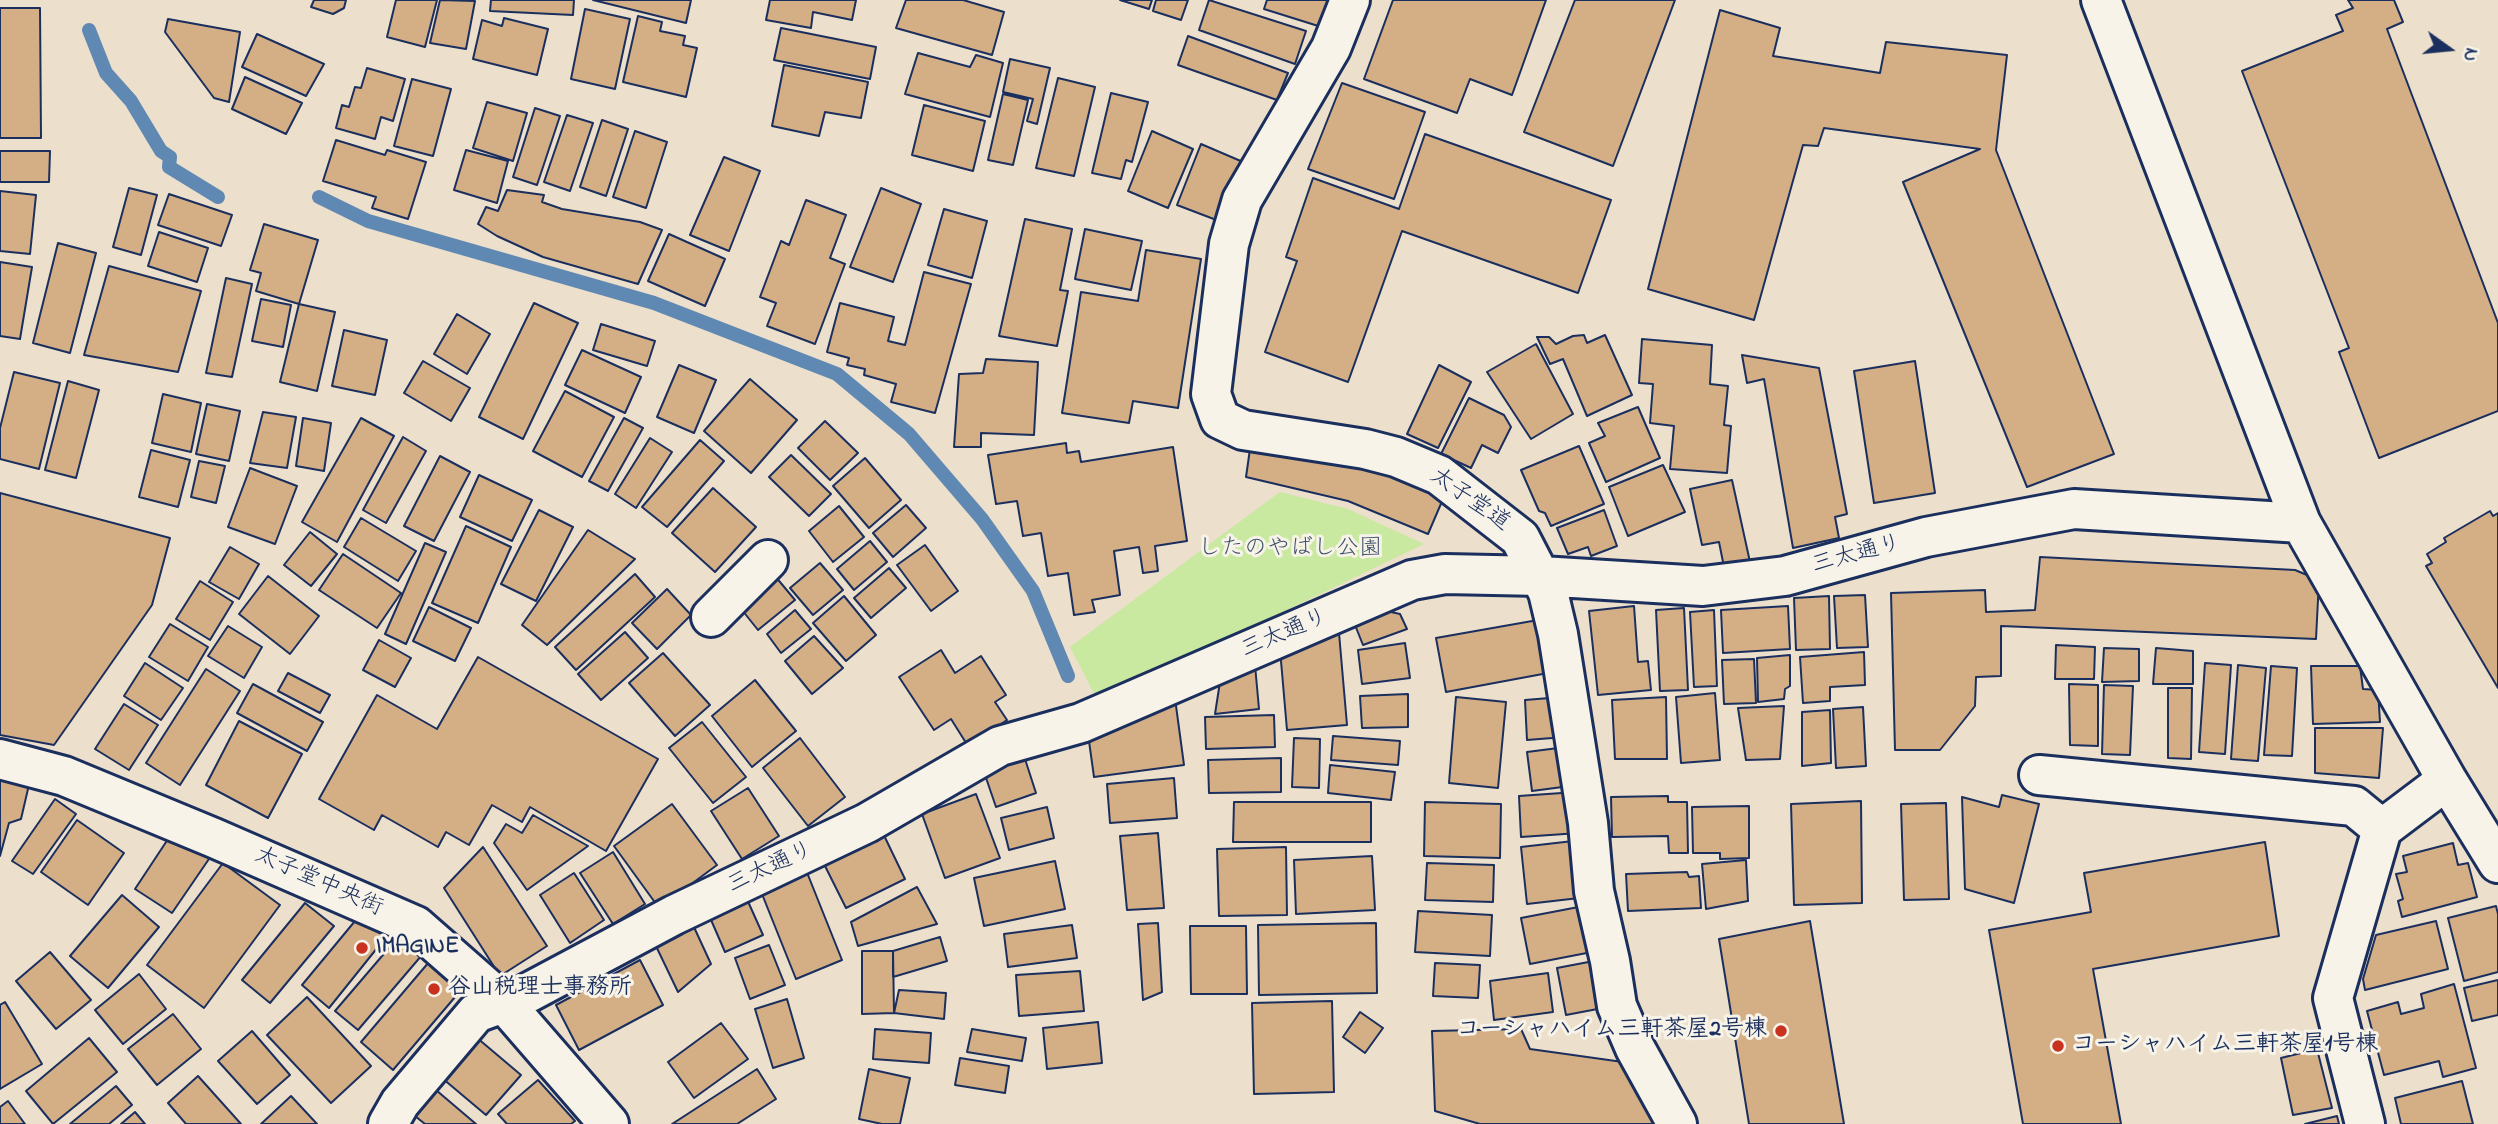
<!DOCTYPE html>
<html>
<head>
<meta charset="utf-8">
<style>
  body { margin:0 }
  #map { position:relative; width:2498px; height:1124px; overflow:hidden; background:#ecdfcb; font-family:"Indie Flower",sans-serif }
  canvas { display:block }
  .north { position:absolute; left:2414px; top:14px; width:70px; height:70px; -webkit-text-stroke:5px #f7f3e8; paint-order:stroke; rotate:105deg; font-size:19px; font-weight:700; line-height:28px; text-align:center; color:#1b2f5e }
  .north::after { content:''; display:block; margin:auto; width:24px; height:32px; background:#1b2f5e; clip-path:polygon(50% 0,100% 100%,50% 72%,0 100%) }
</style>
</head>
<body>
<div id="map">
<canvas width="2498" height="1124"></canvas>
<div class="north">N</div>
</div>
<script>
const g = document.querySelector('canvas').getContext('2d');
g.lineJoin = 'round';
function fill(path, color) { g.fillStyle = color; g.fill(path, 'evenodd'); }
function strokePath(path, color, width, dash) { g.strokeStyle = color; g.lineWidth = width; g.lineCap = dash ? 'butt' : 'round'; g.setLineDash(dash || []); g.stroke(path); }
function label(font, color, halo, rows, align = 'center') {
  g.font = font + ' "Indie Flower","Klee One",sans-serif'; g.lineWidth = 6; g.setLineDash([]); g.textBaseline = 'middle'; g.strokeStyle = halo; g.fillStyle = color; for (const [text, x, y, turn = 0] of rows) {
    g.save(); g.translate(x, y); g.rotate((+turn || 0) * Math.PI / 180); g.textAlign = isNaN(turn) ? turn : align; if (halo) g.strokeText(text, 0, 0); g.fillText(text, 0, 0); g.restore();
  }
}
const green = new Path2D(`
  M1280 492 1348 509 1424 544 1098 701 1070 647Z`);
const stream = new Path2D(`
  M89 30 106 73 131 101 161 151 170 157 169 167 218 197
  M319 197 368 221 654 303 837 374 909 434 982 519 1033 591 1068 676`);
const building = new Path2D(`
  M314 0H346L344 8 333 14 311 7Z
  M396 0H437L425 47 387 37Z
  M440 0 475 1 466 49 430 43Z
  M491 0H574L573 15 490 11Z
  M593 0H691L686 23Z
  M770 0H856L852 20 813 12 811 28 766 20Z
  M906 0H963L1004 12 992 55 896 28Z
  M1120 0H1152L1149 9Z
  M1156 0H1188L1181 20 1153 11Z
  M1209 0 1306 31 1295 64 1199 30Z
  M1267 0H1340L1331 30 1264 9Z
  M1393 0H1546L1512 95 1470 79 1457 113 1364 79Z
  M1575 0H1675L1613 166 1524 132Z
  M2348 0H2394L2403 22 2387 29 2498 323V411L2379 458 2339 352 2349 348 2242 71 2343 31 2336 15 2353 8Z
  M0 8H40L41 138H0Z
  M585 9 630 19 615 89 571 79Z
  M1720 10 1780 28 1773 56 1880 73 1886 42 2007 55 1996 150 2114 454 2027 487 1903 182 1980 149 1824 128 1818 146 1803 145 1754 320 1648 289Z
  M638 16 662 22 660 31 685 36 683 45 697 48 686 97 623 82Z
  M504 18 548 29 537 75 473 59 482 20 502 26Z
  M168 19 240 32 229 102 214 98 165 32Z
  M781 28 876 47 870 79 774 60Z
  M257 34 324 64 306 96 242 67Z
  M1188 36 1288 73 1277 100 1178 65Z
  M918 53 970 67 976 55 1003 63 990 117 905 94Z
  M1010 59 1050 68 1037 124 1027 121 1033 99 1003 92Z
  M784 65 868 82 861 118 825 112 819 136 772 126Z
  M367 68 405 79 393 121 381 117 375 139 336 128 342 105 349 107 355 87 361 88Z
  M245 77 302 103 286 134 232 109Z
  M1058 78 1095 87 1074 176 1036 168Z
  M412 79 451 89 433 156 394 146Z
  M1342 83 1425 112 1394 199 1308 169Z
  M1111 93 1148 102 1132 162 1126 160 1121 179 1092 173Z
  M1003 94 1028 100 1013 165 988 160Z
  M487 102 527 113 513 161 473 148Z
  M924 105 985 121 973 171 912 155Z
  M535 108 560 116 537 185 513 177Z
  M567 115 593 123 570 191 544 182Z
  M602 120 628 129 606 196 580 187Z
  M635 131 667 142 646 208 613 197Z
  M1152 131 1193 149 1168 208 1128 191Z
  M1425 134 1611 200 1578 293 1402 231 1348 382 1265 352 1297 261 1286 257 1313 178 1399 209Z
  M336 140 385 155 387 150 426 162 408 219 372 208 376 197 323 181Z
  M1201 144 1243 162 1219 221 1177 205Z
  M466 150 508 161 497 203 454 190Z
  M0 151H50L49 182H0Z
  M724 157 760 171 729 251 690 235Z
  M129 188 157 195 141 255 113 247Z
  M881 188 921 204 893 282 850 267Z
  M507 190 544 195 542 202 562 209 640 222 662 230 638 284 543 257 497 236 478 224 486 207 498 211Z
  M0 191 36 195 30 254 0 251Z
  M169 194 232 215 221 246 158 225Z
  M806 200 846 215 830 258 845 264 815 344 767 326 776 303 760 297 781 241 789 245Z
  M944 209 987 221 972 278 928 265Z
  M1025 219 1072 229 1060 290 1068 291 1057 346 999 336Z
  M264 224 318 240 299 304 256 291 261 273 250 270Z
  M1085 229 1142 241 1131 290 1075 279Z
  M159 232 208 248 197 282 148 266Z
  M669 234 725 259 705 306 648 281Z
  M58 243 96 253 70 353 33 343Z
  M1146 250 1201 259 1178 408 1133 401 1129 423 1062 413 1081 292 1138 301Z
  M0 262 32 267 20 339 0 336Z
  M109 266 201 291 178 372 84 355Z
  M924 272 971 284 935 413 891 402 896 384 864 375 865 369 847 365 849 358 827 352 840 303 894 317 888 341 905 345Z
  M226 278 252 284 232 377 206 373Z
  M261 299 291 305 283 347 252 341Z
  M534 303 578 323 523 439 479 417Z
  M299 304 335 312 317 391 280 382Z
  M457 314 490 334 467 374 434 354Z
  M601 324 655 341 647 366 593 350Z
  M344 330 387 340 375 395 332 386Z
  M1584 335 1587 343 1605 335 1632 395 1587 416 1563 359 1550 364 1537 337H1549L1556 344 1573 336Z
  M1642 339 1712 345 1710 384 1728 386 1724 425 1731 426 1727 473 1670 469 1674 426 1650 423 1653 384 1639 383Z
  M1536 344 1573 414 1531 439 1487 372Z
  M582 350 641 377 625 413 565 385Z
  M1742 355 1819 368 1847 514 1835 517 1839 538 1793 548 1764 379 1747 383Z
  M986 359 1038 362 1034 435 981 433V447H954L959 374 983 373Z
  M423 361 470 388 451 421 404 393Z
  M1915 361 1935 493 1874 503 1854 371Z
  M679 365 716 380 694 433 657 417Z
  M1439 365 1471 382 1438 448 1407 434Z
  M14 372 60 383 39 469 0 459V428Z
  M750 379 797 420 751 473 704 431Z
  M68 381 99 390 76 478 45 470Z
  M565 391 614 417 582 477 533 451Z
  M163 394 201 403 191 452 152 443Z
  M1469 398 1504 415 1511 427 1498 453 1482 445 1471 468 1441 454Z
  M207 404 240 411 229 461 196 454Z
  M1638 407 1660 458 1606 482 1589 443 1605 436 1598 423Z
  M263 412 296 417 287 468 250 463Z
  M303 418 331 423 324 471 296 466Z
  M361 418 394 436 337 542 302 522Z
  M624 418 643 428 608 491 589 481Z
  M825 421 858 453 830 480 798 448Z
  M403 437 426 451 386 523 363 510Z
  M650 438 672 452 636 508 615 494Z
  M700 440 724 461 667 527 642 507Z
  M1066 443 1067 453 1079 451 1081 462 1173 447 1187 541 1155 546 1158 571 1143 573 1139 547 1114 551 1120 595 1092 600 1095 612 1074 615 1068 573 1048 576 1041 533 1023 536 1017 501 996 504 988 455Z
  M1579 446 1604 504 1551 526 1545 513 1539 511 1521 470Z
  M1250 449 1356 464 1421 486 1443 499 1428 534 1348 501 1246 477Z
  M151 450 190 460 178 507 139 497Z
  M791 455 831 494 809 516 769 477Z
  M440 456 470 472 434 541 404 526Z
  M865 458 901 500 869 528 833 486Z
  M199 461 225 466 216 503 191 497Z
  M1663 465 1685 512 1628 536 1609 487Z
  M250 468 297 486 275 544 228 527Z
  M479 475 532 500 512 541 460 517Z
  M1732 480 1750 562 1724 567 1719 542 1702 545 1690 489Z
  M713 488 756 527 715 572 672 533Z
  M0 493 170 538 152 605 54 745 0 735Z
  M906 505 926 528 893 557 873 533Z
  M839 506 864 537 833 562 809 531Z
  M539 510 573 527 536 601 501 584Z
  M1604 510 1617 546 1591 556 1588 547 1568 554 1557 528Z
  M2490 511 2493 516 2498 513V688L2426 566 2432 563 2427 554 2446 542 2444 538Z
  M361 518 416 551 398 581 344 547Z
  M466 526 511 547 478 623 432 603Z
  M588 530 635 559 547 645 522 625Z
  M310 532 337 554 311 586 284 565Z
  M870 541 887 562 854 590 837 569Z
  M425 543 446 552 406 644 385 634Z
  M925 545 958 591 931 611 897 565Z
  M230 547 259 564 239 599 209 582Z
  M343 554 401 593 377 628 319 590Z
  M2040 557 2295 570 2319 580 2316 639 2001 626V676L1976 677 1975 706 1940 750H1895L1891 593 1985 590 1986 612 2035 610Z
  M820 563 843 590 813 615 790 588Z
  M889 568 906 588 871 618 854 598Z
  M770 570 795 600 758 630 734 600Z
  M635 574 655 597 576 670 555 647Z
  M268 576 319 616 290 654 239 614Z
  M200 581 233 602 210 640 176 619Z
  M667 589 691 615 657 649 632 623Z
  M1865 595 1868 647 1837 648 1834 596Z
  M844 596 876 635 846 661 813 623Z
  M1829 596 1830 649 1796 650 1794 598Z
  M1634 606 1638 662 1648 661 1651 690 1598 695 1589 611Z
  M1788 606 1790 649 1723 653 1721 610Z
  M429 607 471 628 455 661 413 641Z
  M1684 608 1688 690 1660 691 1656 610Z
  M795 610 811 629 781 653 767 634Z
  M1382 610 1400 614 1407 629 1363 645 1353 620Z
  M1714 610 1717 686 1694 687 1690 612Z
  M1538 620 1548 673 1446 692 1436 638Z
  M170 624 208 647 188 681 149 657Z
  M228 626 262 647 244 678 208 656Z
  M625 632 648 658 601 700 578 674Z
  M1339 633 1347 725 1287 730 1279 638Z
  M814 636 843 668 812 694 785 661Z
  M379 640 411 658 395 687 363 670Z
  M1405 643 1410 678 1362 684 1358 650Z
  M2056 645 2095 647 2094 679H2055Z
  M2104 648 2139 649V681L2102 682Z
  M2156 648 2193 651V684H2153Z
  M941 650 955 673 981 656 1006 695 995 702 1007 720 968 746 951 719 934 730 899 677Z
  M1864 652 1865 685 1830 687V701L1803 703 1800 657Z
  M663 653 710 705 675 736 629 683Z
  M1790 655V686L1785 689 1784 699 1758 702 1757 658Z
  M478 657 658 759 606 851 530 807 522 822 492 805 469 845 446 832 438 847 382 815 374 830 319 799 377 695 437 729Z
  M1754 659 1756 703 1724 704 1722 660Z
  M145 663 183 688 161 720 124 696Z
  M2205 663 2231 665 2225 754 2199 752Z
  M1255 665 1259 709 1215 714 1222 669Z
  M2238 665 2266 668 2258 761 2231 759Z
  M2271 666 2297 668 2292 756 2264 755Z
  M2311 666H2360L2363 689 2378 690 2380 722 2313 724Z
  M206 669 240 691 180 785 146 763Z
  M288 673 330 695 320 713 278 691Z
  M755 680 796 731 752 767 712 716Z
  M253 684 323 722 307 751 237 713Z
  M2069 684 2098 685V746L2070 745Z
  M2104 685 2133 686 2130 755 2102 754Z
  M2168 688H2192L2191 759 2168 758Z
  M1174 691 1184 765 1094 777 1088 734Z
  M1715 693 1720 760 1681 763 1676 697Z
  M1408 694V727L1362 728 1360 696Z
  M1456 697 1506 702 1498 788 1449 783Z
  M1562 697 1565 737 1527 740 1525 700Z
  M1666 697 1667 759H1615L1612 700Z
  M124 704 158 725 129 770 95 749Z
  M1784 706 1780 759 1746 760 1738 708Z
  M1863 707 1866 766 1836 768 1833 709Z
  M1830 710 1831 763 1802 766V712Z
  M1274 715 1275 747 1206 749 1205 717Z
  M239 721 302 754 268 818 206 785Z
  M702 722 746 777 713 803 669 748Z
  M2315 728H2383L2379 778 2315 773Z
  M1333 736 1400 741 1398 765 1331 760Z
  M800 738 845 797 808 826 763 768Z
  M1294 738 1320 739 1319 788 1292 787Z
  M1566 747 1570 786 1532 791 1527 752Z
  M1281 758V792L1209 793 1208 760Z
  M1025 759 1036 793 996 807 984 772Z
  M1330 765 1395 772 1391 800 1328 793Z
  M0 769 31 776 21 819 9 823 0 856Z
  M1174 778 1177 818 1110 823 1107 784Z
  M748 788 779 836 742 859 711 811Z
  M1576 792 1579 833 1521 837 1519 796Z
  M976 794 1000 858 945 878 922 814Z
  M2002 795 2039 804 2014 903 1965 889 1962 797 1999 807Z
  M1668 796V802H1687L1688 853H1669L1668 836 1612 837 1611 797Z
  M55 799 76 814 33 874 12 861Z
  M1861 801 1862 903 1794 905 1791 804Z
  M1234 802H1371V842H1233Z
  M1425 802 1501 804 1500 858 1424 856Z
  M1946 803 1949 899 1904 900 1901 804Z
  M672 804 717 865 659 908 614 846Z
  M1749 806V858L1720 859V853H1693L1692 807Z
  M1047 807 1054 838 1009 850 1001 818Z
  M533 815 588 846 527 890 494 843 506 824 522 833Z
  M77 820 124 853 88 905 41 872Z
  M879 825 905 879 846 908 819 854Z
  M174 830 211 856 172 913 135 889Z
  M1158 833 1164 908 1127 910 1120 836Z
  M1582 840 1588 897 1527 904 1521 847Z
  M2265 842 2279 936 2093 969 2121 1124H2023L1989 930 2091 912 2084 873Z
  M2453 843 2458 865 2468 863 2477 897 2402 917 2398 901 2403 899 2396 874 2407 872 2403 856Z
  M483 847 547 946 500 976 444 888Z
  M1286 847 1287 915 1219 916 1217 849Z
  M613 852 645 904 613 924 580 873Z
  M1372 856 1375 910 1296 914 1294 860Z
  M1746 860 1748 901 1706 909 1702 864Z
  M1055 861 1065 909 984 926 974 878Z
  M223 863 280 905 204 1008 147 965Z
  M1427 863 1494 865 1493 902 1425 900Z
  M806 870 842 960 796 979 760 889Z
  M1687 872 1689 877 1699 876 1701 908 1628 911 1626 874Z
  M574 873 604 920 570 943 540 895Z
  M917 887 937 924 858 946 851 922Z
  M122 895 159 927 108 988 70 956Z
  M746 897 763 935 725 952 708 913Z
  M305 903 334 926 270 1003 242 980Z
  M1589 905 1597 951 1530 964 1521 918Z
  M2496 906 2498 914V972L2464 981 2448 918Z
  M1418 911 1492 915 1490 956 1415 952Z
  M360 915 386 937 329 1008 302 985Z
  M1810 921 1844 1124H1749L1719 939Z
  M2436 921 2448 969 2365 990 2363 979 2376 935Z
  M1158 923 1162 992 1143 1000 1138 924Z
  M1376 923 1377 993 1259 995 1258 925Z
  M693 925 711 964 678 992 655 944Z
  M1072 925 1077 958 1008 967 1004 934Z
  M1190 926H1246L1247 994H1191Z
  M400 935 422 955 358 1030 335 1011Z
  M940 937 947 961 893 977V951Z
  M769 945 785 985 750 999 735 958Z
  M862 951H893L894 1013 862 1014Z
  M50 952 91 1000 56 1029 16 981Z
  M640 960 663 1005 579 1050 556 1005Z
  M1599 960 1608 1007 1566 1015 1557 968Z
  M429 962 461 990 393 1070 361 1042Z
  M1435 963 1480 965 1478 998 1433 996Z
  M1080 971 1084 1011 1019 1016 1016 975Z
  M1548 973 1553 1012 1494 1020 1490 981Z
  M139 974 166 1009 123 1044 95 1010Z
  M2498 980V1015L2472 1021 2464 988Z
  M2454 984 2476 1068 2443 1077 2439 1061 2384 1075 2367 1011 2398 1002 2401 1014 2424 1008 2421 994Z
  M899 990 946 993 944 1019 894 1013Z
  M307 997 371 1066 331 1103 267 1035Z
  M787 999 804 1058 773 1068 755 1009Z
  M1332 1001 1334 1092 1254 1094 1252 1003Z
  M5 1002 42 1064 0 1089V1005Z
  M1360 1012 1383 1028 1365 1053 1343 1037Z
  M173 1014 201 1049 157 1085 128 1049Z
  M1098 1022 1102 1063 1047 1069 1043 1028Z
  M721 1023 748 1059 694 1098 668 1062Z
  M875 1029 931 1033 929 1063 873 1059Z
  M972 1029 1026 1038 1022 1061 967 1052Z
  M1521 1029 1530 1049 1630 1063 1659 1124H1480L1435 1111 1432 1031Z
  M252 1031 290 1075 257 1104 218 1061Z
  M476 1037 521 1075 486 1115 442 1078Z
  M89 1038 117 1072 53 1124 26 1091Z
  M2317 1049 2332 1108 2293 1115 2281 1058Z
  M960 1058 1009 1066 1005 1093 955 1085Z
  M757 1069 776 1099 737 1124H672Z
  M869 1069 910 1078 900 1124H882L859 1119Z
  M198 1076 241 1124H186L168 1103Z
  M538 1080 575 1121 571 1124H507L498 1114Z
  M2462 1081 2473 1124H2401L2395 1098Z
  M116 1086 132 1105 109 1124H70Z
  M436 1090 476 1124H425L415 1116Z
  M291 1096 317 1124H261Z
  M8 1101 25 1124H0V1107Z
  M135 1112 145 1124H121Z
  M2337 1116 2339 1124H2305Z`);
const minor = new Path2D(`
  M1350 0 1331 48 1242 200 1229 244 1211 394 1220 419 1243 430 1365 449 1396 457 1439 475 1520 538 1548 592 1558 634 1588 823 1594 891 1610 961 1617 1006 1635 1048 1677 1124
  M2101 0 2301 523 2447 780 2498 863
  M711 617 768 560
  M0 759 64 776 214 838 416 926 505 1004 609 1124
  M2039 775 2354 806 2382 829
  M388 1124 400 1103 476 1013 522 996 674 915 867 823 1000 746 1081 723 1412 580 1445 574 1541 576 1703 586 1785 576 1926 537 2074 509 2301 523
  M2365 1124 2333 998 2382 829 2447 780`);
const markers = [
  [362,948,7,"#c8321e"],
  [434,989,7,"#c8321e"],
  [1781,1031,7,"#c8321e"],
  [2058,1046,7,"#c8321e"]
];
const streetNames = [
  ["太子堂道",1469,501,35],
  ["三太通り",1857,556,-15],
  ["三太通り",1285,635,-23],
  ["三太通り",771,869,-25],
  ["太子堂中央街",318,883,24]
];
const parkNames = [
  ["したのやばし公園",1290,550]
];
const poiNames = [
  ["IMAGINE",376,948],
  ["谷山税理士事務所",448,989],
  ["コーシャハイム三軒茶屋2号棟",1767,1031,"right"],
  ["コーシャハイム三軒茶屋1号棟",2072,1046]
];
fill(green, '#c9e8a0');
strokePath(stream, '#5f88b3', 14);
fill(building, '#d4af86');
strokePath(building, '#1b2f5e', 2);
strokePath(minor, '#1b2f5e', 44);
strokePath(minor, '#f7f3e8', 38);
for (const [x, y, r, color] of markers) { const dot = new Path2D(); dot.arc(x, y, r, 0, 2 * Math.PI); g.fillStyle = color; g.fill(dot); strokePath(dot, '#f7f3e8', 2.5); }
label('23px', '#1b2f5e', '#f7f3e8', streetNames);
label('23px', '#3e546b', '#f7f3e8', parkNames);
label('bold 23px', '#1b2f5e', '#f7f3e8', poiNames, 'left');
</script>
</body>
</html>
